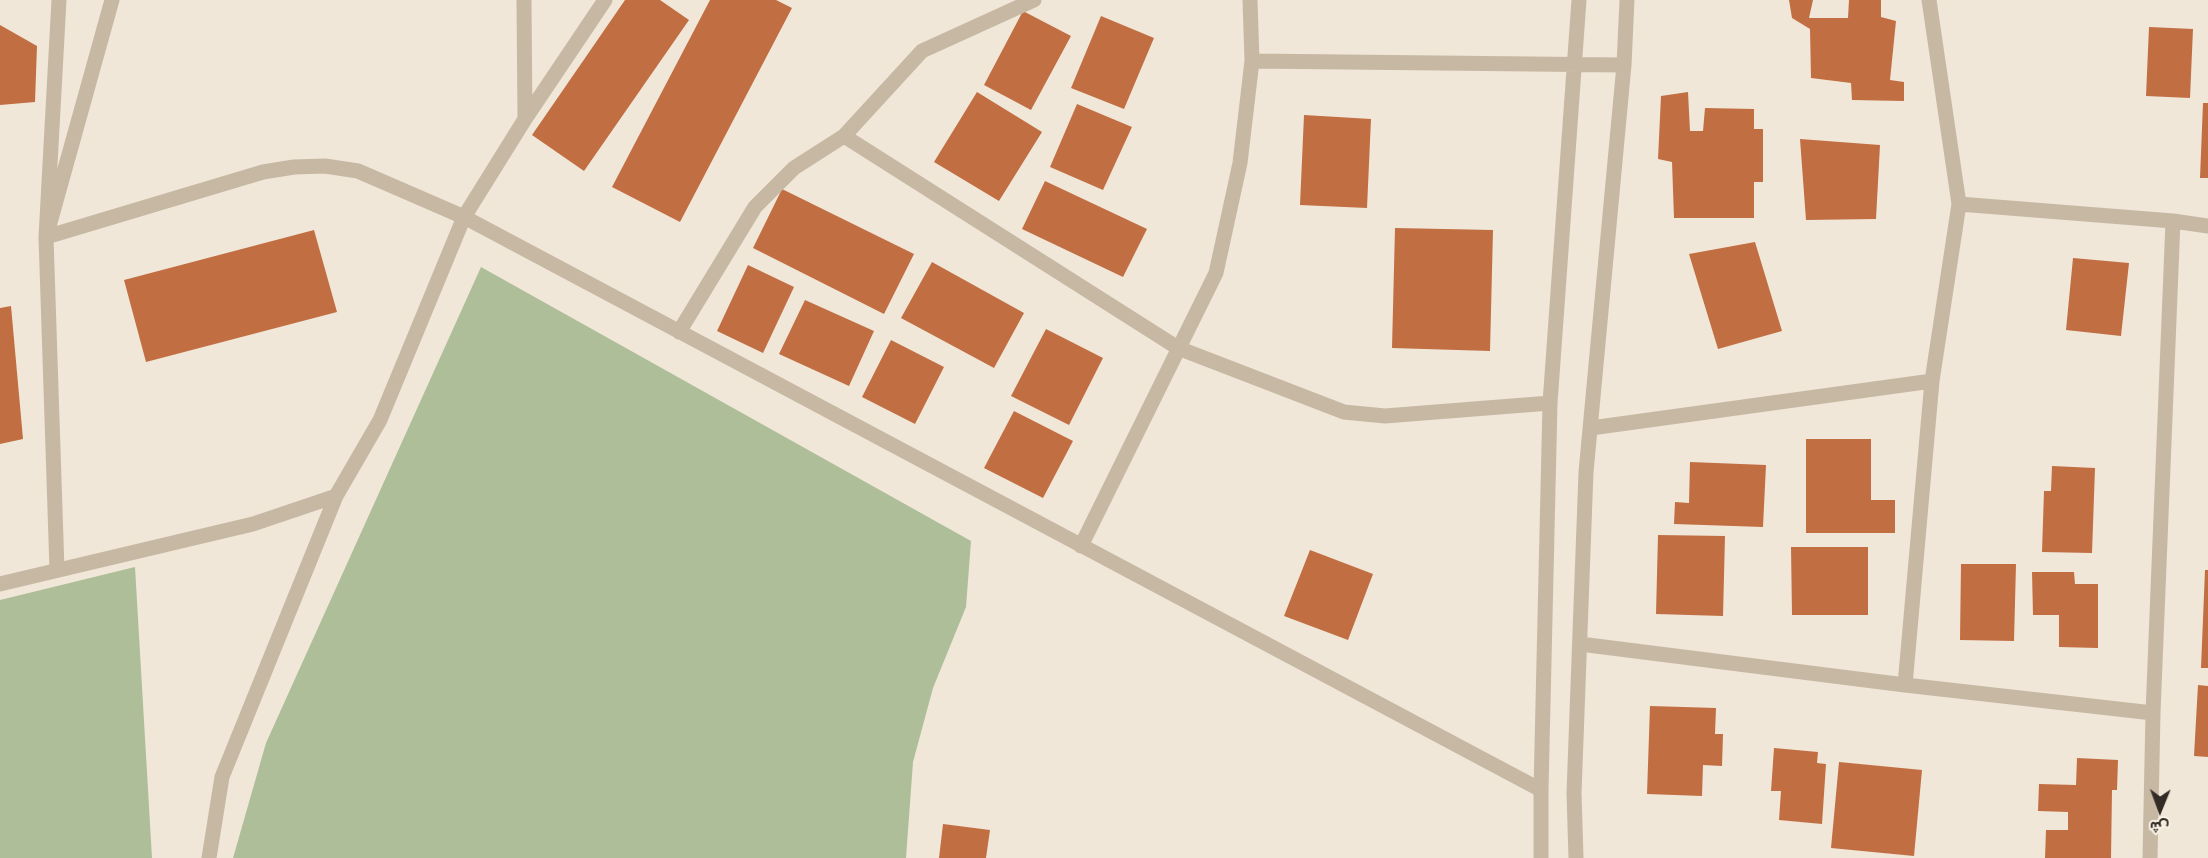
<!DOCTYPE html>
<html>
<head>
<meta charset="utf-8">
<style>
  body { margin:0 }
  #map { position:relative; width:2208px; height:858px; overflow:hidden; background:#f0e7d8; font-family:"Asap Condensed",Vazirmatn,sans-serif }
  canvas { display:block }
  .north { position:absolute; left:2130px; top:780px; width:60px; height:60px; -webkit-text-stroke:4px #f8f1e4; paint-order:stroke; rotate:181deg; font-size:16px; font-weight:700; line-height:24px; text-align:center; color:#332b26 }
  .north::after { content:''; display:block; margin:auto; width:21px; height:27px; background:#332b26; clip-path:polygon(50% 0,100% 100%,50% 72%,0 100%) }
</style>
</head>
<body>
<div id="map">
<canvas width="2208" height="858"></canvas>
<div class="north">ش</div>
</div>
<script>
const g = document.querySelector('canvas').getContext('2d');
g.lineJoin = 'round';
function fill(path, color) { g.fillStyle = color; g.fill(path, 'evenodd'); }
function strokePath(path, color, width, dash) { g.strokeStyle = color; g.lineWidth = width; g.lineCap = dash ? 'butt' : 'round'; g.setLineDash(dash || []); g.stroke(path); }
const green = new Path2D(`
  M481 267 971 541 966 607 933 688 913 762 906 858H233L266 743Z
  M135 567 152 858H0V600Z`);
const building = new Path2D(`
  M625 0H660L689 20 584 171 532 135Z
  M710 0H776L792 8 680 222 612 187Z
  M1789 0H1813L1809 18H1848L1849 0H1881V17L1896 21 1890 80 1904 82V101L1852 100 1851 83 1811 78 1810 29 1792 18Z
  M1023 11 1071 36 1031 110 984 85Z
  M1101 16 1154 38 1124 109 1071 88Z
  M0 25 37 46 35 102 0 105Z
  M2149 27 2193 29 2190 98 2146 96Z
  M977 92 1042 132 999 201 934 162Z
  M1688 92 1690 131H1703L1705 108 1754 109V129H1763V182H1754V218H1674L1672 162 1658 159 1661 96Z
  M2203 103H2208V178H2200Z
  M1077 104 1132 127 1103 190 1050 167Z
  M1304 115 1371 119 1367 208 1300 205Z
  M1800 139 1880 145 1876 219 1806 220Z
  M1045 181 1147 229 1123 277 1022 229Z
  M782 189 914 254 884 314 753 248Z
  M1395 228 1493 230 1490 351 1392 348Z
  M314 230 337 312 146 362 124 280Z
  M1755 242 1782 331 1718 349 1689 254Z
  M2073 258 2129 263 2121 336 2066 330Z
  M932 262 1024 313 994 368 901 318Z
  M748 265 794 287 763 353 717 331Z
  M805 300 874 331 849 386 779 354Z
  M11 306 23 439 0 444V308Z
  M1046 329 1103 358 1069 425 1011 396Z
  M891 340 944 367 915 424 862 397Z
  M1014 411 1073 441 1043 498 984 468Z
  M1806 439H1871V500H1895V533H1806Z
  M1690 462 1766 465 1763 527 1674 524 1675 502 1689 503Z
  M2052 466 2095 468 2092 553 2042 552 2044 491H2051Z
  M1658 535 1725 536 1723 616 1656 614Z
  M1791 547H1868V615H1792Z
  M1310 550 1373 574 1348 640 1284 616Z
  M1961 564H2016L2014 641 1960 640Z
  M2205 570H2208V668H2201Z
  M2032 572H2074L2075 584H2098V648L2059 647V615H2033Z
  M2198 685 2208 686V757L2194 756Z
  M1650 706 1716 708 1715 734H1723L1722 766 1703 765 1702 796 1647 794Z
  M1774 748 1818 752 1817 763 1826 764 1822 824 1779 820 1781 791H1771Z
  M2077 758 2118 760 2117 790H2112L2111 858H2045L2046 830H2068V812L2038 811 2039 784 2076 785Z
  M1839 762 1922 770 1914 856 1831 848Z
  M943 824 990 830 986 858H939Z`);
const minor = new Path2D(`
  M59 0 46 237 263 172 294 167 325 166 358 171 464 217 1541 790
  M524 0 525 119
  M1252 61 1624 65
  M844 136 1178 348 1344 412 1385 416 1550 403
  M1959 204 2173 221 2153 713 2150 858
  M2173 221 2208 226
  M679 332 755 207 794 168 844 136 922 51 1034 0
  M1591 428 1932 381
  M1081 546 1216 273 1240 163 1252 61 1250 0
  M57 570 46 237 112 0
  M0 584 253 524 336 496 380 420 464 217 525 119 605 0
  M1580 644 1905 685 2153 713
  M1905 685 1932 381 1959 204 1929 0
  M209 858 222 777 336 496
  M1541 858V790L1550 403 1579 0
  M1576 858 1574 793 1586 472 1624 65 1627 0`);
fill(green, '#aebe99');
fill(building, '#c26e43');
strokePath(minor, '#c7b8a4', 15);
</script>
</body>
</html>
